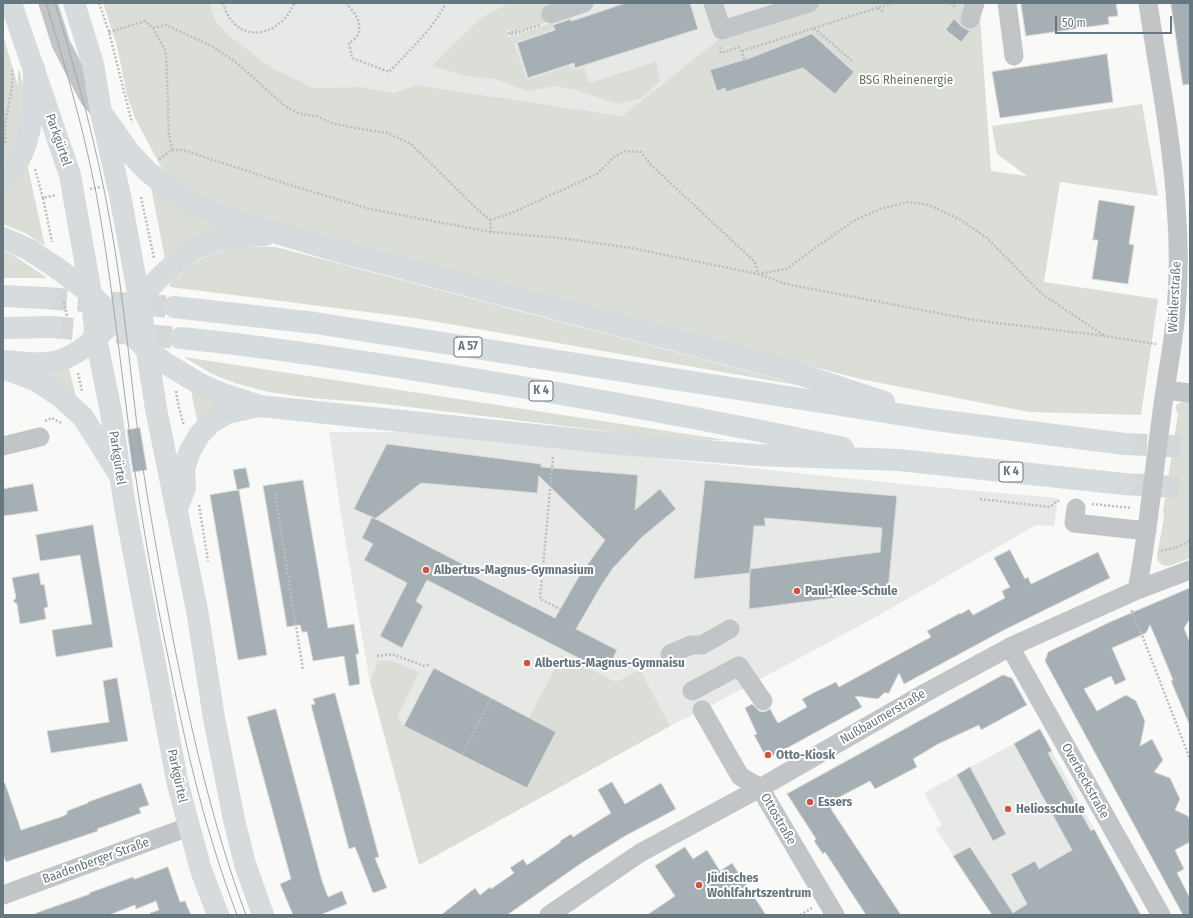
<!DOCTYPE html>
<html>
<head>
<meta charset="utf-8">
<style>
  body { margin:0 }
  #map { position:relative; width:1193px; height:918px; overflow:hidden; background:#f9f9f7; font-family:"Fira Sans Condensed",sans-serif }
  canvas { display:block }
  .frame { position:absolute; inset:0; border:4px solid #66777f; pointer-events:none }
  .scale { position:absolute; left:1055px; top:16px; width:117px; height:18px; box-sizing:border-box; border:2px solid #66777f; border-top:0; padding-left:5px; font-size:12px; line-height:14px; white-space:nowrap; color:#66777f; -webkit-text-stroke:3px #fff; paint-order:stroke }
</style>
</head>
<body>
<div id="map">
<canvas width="1193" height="918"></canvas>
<div class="frame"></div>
<div class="scale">50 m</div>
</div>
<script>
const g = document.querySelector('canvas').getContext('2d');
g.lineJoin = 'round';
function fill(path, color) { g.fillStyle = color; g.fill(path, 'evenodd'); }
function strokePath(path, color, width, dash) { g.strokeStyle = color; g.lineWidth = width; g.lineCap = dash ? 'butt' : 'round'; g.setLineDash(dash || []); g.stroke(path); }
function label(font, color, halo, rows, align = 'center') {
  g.font = font + ' "Fira Sans Condensed",sans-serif'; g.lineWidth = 4; g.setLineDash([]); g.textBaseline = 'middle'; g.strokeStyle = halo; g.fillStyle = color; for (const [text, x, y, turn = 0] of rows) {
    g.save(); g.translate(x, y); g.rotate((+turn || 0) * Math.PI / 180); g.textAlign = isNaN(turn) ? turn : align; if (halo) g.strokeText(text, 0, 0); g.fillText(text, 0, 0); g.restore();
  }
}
const built = new Path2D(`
  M210 3H819L724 35 622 116 416 85 394 93 360 87 312 88 302 82 272 68 227 34 215 20Z
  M329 432H407L438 435 921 486 1058 498 1054 526 1036 525 874 618 710 706 670 726 419 865 370 682 343 527Z
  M1040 729 1112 862 1013 915H992L936 829 942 825 924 793Z`);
const green = new Path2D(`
  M103 3H210L215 20 227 34 272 68 302 82 312 88 360 87 394 93 416 85 622 116 724 35 819 3H979L991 171 1027 176 997 154 992 126 1142 104 1158 196 1060 182 1044 282 1158 299 1141 415 1029 412 860 379 334 241 197 198 163 171 135 118 127 95 117 46Z
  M510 3H548L552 20 518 31 517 28 506 31 509 38 552 23 554 29 514 43 527 80 568 66 576 70 584 68 589 83 656 62 660 81 642 98 618 104 576 90 556 86 527 91 496 79 467 76 432 66 482 17Z
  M3 35 18 86V71H20L26 106 14 155 3 163Z
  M26 162 28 168 45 246 25 233 3 224V189Z
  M150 182 231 226 165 259Z
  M238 246 276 247 808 387 415 318 170 287V283L189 266 210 254Z
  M3 251 13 255 47 278H3Z
  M184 357 726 440 671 439 376 403 310 398 269 392 238 384 212 374Z
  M69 369 77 400 43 373 61 371Z
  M190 386 232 405 198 425Z
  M1183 401 1190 402V558L1169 566 1162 565 1158 561 1157 555 1164 518 1163 511 1178 414 1176 410V405Z
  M562 655 616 682 640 670 670 726 419 865 370 682 378 661 388 660 419 672 397 717 404 726 527 788 556 732 529 718Z`);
const building = new Path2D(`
  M626 3H690L698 29 575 68 574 63 528 78 517 43 555 30 553 25 571 19V21Z
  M1021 3H1116L1118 16 1108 17 1109 24 1026 36Z
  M1171 3H1190V84L1183 85Z
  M954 19 962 27 970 31 961 42 946 30Z
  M812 34 854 72 835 94 803 68 726 92 725 88 717 91 710 70 750 58Z
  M1107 54 1113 102 1000 118 992 72Z
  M1099 200 1135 206 1129 244 1134 245 1128 284 1092 279 1098 240H1093Z
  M140 428 147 470 133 472 127 430Z
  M387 444 541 464V467L638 475 635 510 660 489 676 509 642 537 613 568 601 586 576 629 617 650 606 672 427 580 416 601 423 606 402 648 380 636 407 583 364 560 373 544 362 538 372 517 354 509ZM539 476 605 540 578 578 555 618 467 573 470 568 372 517 375 519 421 483 537 493Z
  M246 468 250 487 237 490 233 470Z
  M303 480 328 628 354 624 359 654H356L360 684 349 686 344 656 313 661 307 632H302L300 625 287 627 263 486Z
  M705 480 897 496 888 591 749 609 750 569V573L694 579ZM765 518 882 528 880 552 750 569 754 526H765Z
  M33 484 38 511 3 516V489Z
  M239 490 267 655 238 660 210 495Z
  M93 525 113 647 56 657 52 630 92 624 80 555 40 561 36 535Z
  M1010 550 1025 579 1028 577 1031 584 1098 552 1110 578 1002 631 904 684 899 673 889 693H884L878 699 855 696 862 707 767 759 754 735 757 734 745 708 752 704 759 711 764 712 770 709 778 723 807 707 802 699 813 693 836 682 839 687 916 645 931 637 927 631 960 613 961 614 969 609 973 615 1005 598 1002 591 1010 587 994 558Z
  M39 573 41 585 44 584 48 607 44 608 46 619 20 624 17 604 13 601 16 598 12 578Z
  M1190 588V619L1184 628 1190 643V726L1171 681 1173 680 1157 641 1150 625 1146 633 1112 648 1126 680 1115 685 1111 676 1084 689 1097 711 1126 695 1136 701 1145 721 1140 746 1152 739 1163 760 1154 772 1170 778 1180 799 1175 810 1188 816 1190 820V842L1175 850 1184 869 1177 873 1190 898V915H1183L1045 661 1048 652 1110 622Z
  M434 668 556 732 527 788 404 726Z
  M1003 675 1012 678 1027 705 981 730 979 725 938 744 913 759 917 767 875 789 870 781 832 801 835 806 831 809 901 915H866L825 852 823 854 814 841 816 839 787 794Z
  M117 678 128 741 51 753 47 731 109 722 103 681Z
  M335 693 379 857 375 858 387 888 373 893 355 847 349 849 311 705 315 704 313 699Z
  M276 709 322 881 328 897 342 891 347 904 320 915H293L280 884 291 879 247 717Z
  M1040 729 1052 751 1048 753 1091 831 1094 829 1141 915H992L953 856 970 847 1013 913 1027 904 1011 874 1035 861 1039 869 1072 850 1014 744Z
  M970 767 1006 834 993 841 957 775Z
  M612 782 625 804 661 783 676 809 625 836 583 862 507 915H441L475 888 480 895 490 887 491 889 514 873 510 868 523 859 527 865 561 842 560 841 571 834 573 837 611 813 598 790Z
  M3 783H5L21 830 61 817 67 814V811L88 803V802L141 783 149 805 139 808 141 813 97 829 98 831 6 862 3 855Z
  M685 847 693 859 707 850 720 871 732 863 766 915H647L675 896 655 866Z
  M168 867 180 902 185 901 191 915H150V913L159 910 156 901 136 909 135 905 109 915H36V913L90 894 89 893 133 877 134 879Z`);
const highwayTunnel = new Path2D(`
  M45 298 174 307
  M51 327 180 338
  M1125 444 1190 447
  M1124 484 1190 488`);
const path = new Path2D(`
  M99 3 109 32 132 123
  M223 3C232 37 265 42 287 16 290 12 292 7 295 3
  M346 3C353 11 363 22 358 34 357 38 352 41 349 43L352 58 389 72C410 50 432 30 446 3
  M950 3 956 8
  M878 8 883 12
  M153 28 166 25 212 46 237 63 285 106 300 114 317 116 331 123 350 127 387 133 411 144 476 208 490 220 491 232
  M814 28 852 61
  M517 30 509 33 510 35 540 25
  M109 32 145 21 153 28 166 52 169 134 172 150
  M720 47 721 53 740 47
  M741 50 745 61
  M742 51 892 3
  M6 143C0 125 16 90 12 68
  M159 159 172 150H183L293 186 370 209 491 232 560 238 631 248 758 274 786 284 974 320 1105 336 1156 344
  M35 169 43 198 56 195
  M90 189 101 187
  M141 197 154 258
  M43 198 52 242
  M490 220 507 215 597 174 614 157 625 151 641 152 650 164 755 262 758 274 786 269 853 221 880 209 907 202 929 205 961 220 987 238 1042 294 1105 336
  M64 302 67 317
  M78 373 82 391
  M176 391 179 408 184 426
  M45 421 52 418 61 423
  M553 457 540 599 560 609
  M275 493 303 670
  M980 499 1050 507 1057 501H1061
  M1092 504 1132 508
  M199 505 208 561
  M1161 551 1178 547 1190 541
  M1132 610V613L1142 635 1190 759
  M377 656 392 654 424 666 431 664
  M462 754 491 698
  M800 915 812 908`);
const minor = new Path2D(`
  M48 3 61 44 89 98 101 112
  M713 3 722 30 809 3
  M1007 3 1014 56
  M551 14 584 3
  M970 19 975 3
  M1165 390 1190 393
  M3 446 40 437
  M1076 508 1074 523 1147 531
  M1137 590C1148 534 1153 477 1161 420 1165 384 1173 348 1176 312 1179 277 1179 241 1176 206 1172 138 1158 71 1148 3
  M1010 647 1161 915
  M670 654 691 645H702L730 629
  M692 691 739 666 763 701
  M702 710 740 776 760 788 835 915
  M3 895 188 827
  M549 915 640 853 760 788 925 693 1010 647 1137 590 1190 570`);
const major = new Path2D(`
  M11 3 70 175 91 294 96 338 111 412 125 507 178 785 201 870 218 915
  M74 3 93 64 101 112 120 195 139 298 156 409 197 610 214 718 234 820 245 864 263 915`);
const highway = new Path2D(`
  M101 112 130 153 148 172 188 202 226 218 330 249 781 368 884 402
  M3 181C34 151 33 108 34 68
  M3 238 28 249 57 268 91 294 115 320 147 349 165 363 200 384 223 394 260 406 610 443 756 455 899 460 1124 484
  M3 296 45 298
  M174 307 315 323 936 420 1125 444
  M3 328 51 327
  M180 338C255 345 330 357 404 368 551 391 697 417 843 448
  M3 361C21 362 44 366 61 360 80 353 95 339 110 325 120 316 130 307 139 298 159 279 179 255 205 244 224 237 245 235 265 235
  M3 368 37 381 62 398 83 417 120 476
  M176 510 185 488 184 468 190 451 200 434 211 423 227 413 259 406`);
const tram = new Path2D(`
  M46 3C68 75 89 147 101 221 114 300 122 379 133 458 143 529 156 600 171 671 187 754 207 836 237 915
  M55 3C77 75 97 147 110 221 124 297 130 373 140 449 149 511 161 573 172 634 191 729 212 824 246 915`);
const markers = [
  [426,570,4,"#d1533f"],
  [797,591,4,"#d1533f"],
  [527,663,4,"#d1533f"],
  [768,755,4,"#d1533f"],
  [810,802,4,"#d1533f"],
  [1008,809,4,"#d1533f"],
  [699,885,4,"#d1533f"]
];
const shields = [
  [468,347,28],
  [541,391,24],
  [1011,472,24]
];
const shieldNames = [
  ["A 57",468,347],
  ["K 4",541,391],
  ["K 4",1011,472]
];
const parkNames = [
  ["BSG Rheinenergie",906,80]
];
const streetNames = [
  ["Parkgürtel",58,140,71],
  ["Wöhlerstraße",1175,297,-87],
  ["Parkgürtel",117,458,81],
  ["Nußbaumerstraße",883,717,-30],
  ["Parkgürtel",177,776,78],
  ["Overbeckstraße",1085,781,61],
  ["Ottostraße",778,819,60],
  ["Baadenberger Straße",96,861,-20]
];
const poiNames = [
  ["Albertus-Magnus-Gymnasium",434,570],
  ["Paul-Klee-Schule",805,591],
  ["Albertus-Magnus-Gymnaisu",535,663],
  ["Otto-Kiosk",776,755],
  ["Essers",818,802],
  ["Heliosschule",1016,809],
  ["Jüdisches",707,878],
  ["Wohlfahrtszentrum",707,893]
];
fill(built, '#e7e9e7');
fill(green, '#daded7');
fill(building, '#a6afb3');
strokePath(building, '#dbdbd9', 1);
strokePath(highwayTunnel, '#d4d8d9', 22, [22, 11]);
strokePath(path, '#bbbec0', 2.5, [2, 2]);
strokePath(minor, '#c1c5c8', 19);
strokePath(major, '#d6dbdd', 22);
strokePath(highway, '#d6dbdd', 22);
strokePath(tram, '#a1a8ac', 1);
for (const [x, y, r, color] of markers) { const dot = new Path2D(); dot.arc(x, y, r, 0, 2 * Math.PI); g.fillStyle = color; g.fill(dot); strokePath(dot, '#fff', 1.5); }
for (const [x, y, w] of shields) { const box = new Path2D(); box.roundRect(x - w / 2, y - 10, w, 20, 3); g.fillStyle = '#fff'; g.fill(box); strokePath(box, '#66777f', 1); }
label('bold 12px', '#66777f', null, shieldNames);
label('13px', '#6a7866', '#fff', parkNames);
label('13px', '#66777f', '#fff', streetNames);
label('bold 13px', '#66777f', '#fff', poiNames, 'left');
</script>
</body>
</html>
